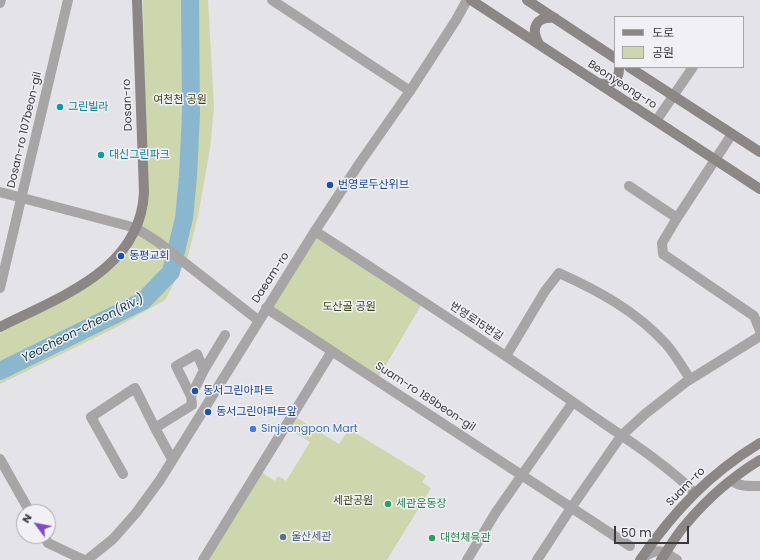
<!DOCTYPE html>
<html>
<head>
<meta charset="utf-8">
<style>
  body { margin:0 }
  #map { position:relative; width:760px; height:560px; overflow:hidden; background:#e4e4e8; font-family:Poppins,"Noto Sans KR",sans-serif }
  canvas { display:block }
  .legend { position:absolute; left:614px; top:16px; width:130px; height:52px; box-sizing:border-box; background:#f1f1f5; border:1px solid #a7a7aa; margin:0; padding:5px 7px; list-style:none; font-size:12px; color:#39393a }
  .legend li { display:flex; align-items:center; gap:8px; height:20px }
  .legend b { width:20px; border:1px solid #a7a7aa }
  .north { position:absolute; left:16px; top:504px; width:40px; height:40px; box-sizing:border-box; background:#f1f1f5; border:1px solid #a7a7aa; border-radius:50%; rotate:302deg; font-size:11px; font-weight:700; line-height:16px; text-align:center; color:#39393a }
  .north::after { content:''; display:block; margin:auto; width:14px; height:18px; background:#804bc3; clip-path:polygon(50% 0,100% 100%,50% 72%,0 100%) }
  .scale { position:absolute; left:614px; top:526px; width:75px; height:18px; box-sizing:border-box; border:2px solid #39393a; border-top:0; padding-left:5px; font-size:12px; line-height:14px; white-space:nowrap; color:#39393a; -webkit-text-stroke:3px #f1f1f5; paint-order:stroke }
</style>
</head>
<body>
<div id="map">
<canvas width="760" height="560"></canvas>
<ul class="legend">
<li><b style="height:5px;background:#8a8786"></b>도로</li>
<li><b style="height:11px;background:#cdd6ad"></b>공원</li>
</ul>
<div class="north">N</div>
<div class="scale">50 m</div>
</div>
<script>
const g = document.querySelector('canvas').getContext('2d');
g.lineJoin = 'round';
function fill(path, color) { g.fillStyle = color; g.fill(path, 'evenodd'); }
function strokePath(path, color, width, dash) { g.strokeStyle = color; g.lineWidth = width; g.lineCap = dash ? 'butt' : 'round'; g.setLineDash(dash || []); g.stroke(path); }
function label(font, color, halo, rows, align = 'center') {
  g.font = font + ' Poppins,"Noto Sans KR",sans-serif'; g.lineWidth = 3; g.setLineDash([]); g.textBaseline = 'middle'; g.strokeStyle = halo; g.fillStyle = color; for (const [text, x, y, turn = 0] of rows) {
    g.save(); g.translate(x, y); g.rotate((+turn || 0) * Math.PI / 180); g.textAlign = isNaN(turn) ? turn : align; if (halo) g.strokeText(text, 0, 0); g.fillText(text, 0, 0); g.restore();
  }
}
const green = new Path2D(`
  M143 0H208L214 107 210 149 198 216 188 256 165 300 117 327 0 384V333L47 307 117 264 137 238 144 216 147 193Z
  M315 231 423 302 377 380 266 308Z
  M294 416 339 444 349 429 426 476 422 482 431 488 387 560H206L260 471 275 481 278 476 286 481 310 442 287 428Z`);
const river = new Path2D(`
  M0 371 143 301 171 272 184 218 188 177 191 113 190 0`);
const minor = new Path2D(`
  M272 0 410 91
  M0 3 1 0
  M656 121 693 67
  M732 134 677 218 662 243 663 254 754 316 760 331
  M629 186 677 218
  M0 192 136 228 158 242 258 320
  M315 231C405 290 495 347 583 409 621 436 661 460 694 492
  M0 288 68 0
  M266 308 630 546
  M506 356 545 291 559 273C599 291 636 311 666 344 675 354 683 368 690 379
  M191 396 204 370
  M0 459 30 512
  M172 459 155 428 192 405 191 396 176 366 197 354 204 370 225 335
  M123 474 91 417 135 388 155 428
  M732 481C741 487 749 486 760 486
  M44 536 48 543 84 560
  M641 559C657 547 662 550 677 560
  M203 560 332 351
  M467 560 496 512 573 402
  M537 560 571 508 621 436 645 414 686 382 760 336`);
const tertiary = new Path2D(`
  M87 560 113 539 136 513 160 480 315 231 359 164 410 91 456 20 467 0`);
const secondary = new Path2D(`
  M471 0 760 189
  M527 0 615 58
  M539 44C530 28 536 16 555 18
  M629 67 760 152
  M598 83C610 86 620 81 619 67
  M0 327C59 297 141 270 144 192L137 0
  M640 560C674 511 709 474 760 443
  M661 560C669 548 676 535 686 524 707 499 732 477 760 460`);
const markers = [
  [60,107,4,"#0f9aa8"],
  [101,155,4,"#0f9aa8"],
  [330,185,4,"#1a4fb4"],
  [121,256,4,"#1a4fb4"],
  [195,391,4,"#1a4fb4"],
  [208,412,4,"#1a4fb4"],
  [253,429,4,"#3f7fe0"],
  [388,504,4,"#2e9e5b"],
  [283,537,4,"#5c6f8a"],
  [432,538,4,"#2e9e5b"]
];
const streetNames = [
  ["Beonyeong-ro",622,85,33],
  ["Dosan-ro",128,105,-92],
  ["Dosan-ro 107beon-gil",25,130,-77],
  ["Daeam-ro",271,278,-57],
  ["번영로15번길",476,322,33],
  ["Suam-ro 189beon-gil",425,397,33],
  ["Suam-ro",686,487,-45]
];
const parkNames = [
  ["여천천 공원",180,100],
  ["도산골 공원",349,307],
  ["세관공원",353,501]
];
const cultureNames = [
  ["그린빌라",68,107],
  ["대신그린파크",109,155]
];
const transitNames = [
  ["번영로두산위브",338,185],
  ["동평교회",129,256],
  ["동서그린아파트",203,391],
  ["동서그린아파트앞",216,412]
];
const shopNames = [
  ["Sinjeongpon Mart",261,429]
];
const leisureNames = [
  ["세관운동장",396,504],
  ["대현체육관",440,538]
];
const serviceNames = [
  ["울산세관",291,537]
];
const waterNames = [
  ["Yeocheon-cheon(Riv.)",83,329,-27]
];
fill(green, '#cdd6ad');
strokePath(river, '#8ab7ce', 18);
strokePath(minor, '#a7a5a5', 10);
strokePath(tertiary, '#a7a5a5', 10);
strokePath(secondary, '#8a8786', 10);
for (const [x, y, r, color] of markers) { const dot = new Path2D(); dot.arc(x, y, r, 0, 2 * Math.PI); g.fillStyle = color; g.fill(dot); strokePath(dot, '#f1f1f5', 1.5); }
label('11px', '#39393a', '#f1f1f5', streetNames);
label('11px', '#3c4312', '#f1f1f5', parkNames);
label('11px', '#0d838f', '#f1f1f5', cultureNames, 'left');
label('11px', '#164399', '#f1f1f5', transitNames, 'left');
label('11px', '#366cbe', '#f1f1f5', shopNames, 'left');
label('11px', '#27864d', '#f1f1f5', leisureNames, 'left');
label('11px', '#4e5e75', '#f1f1f5', serviceNames, 'left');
label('italic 12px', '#0d3546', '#f1f1f5', waterNames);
</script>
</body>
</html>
